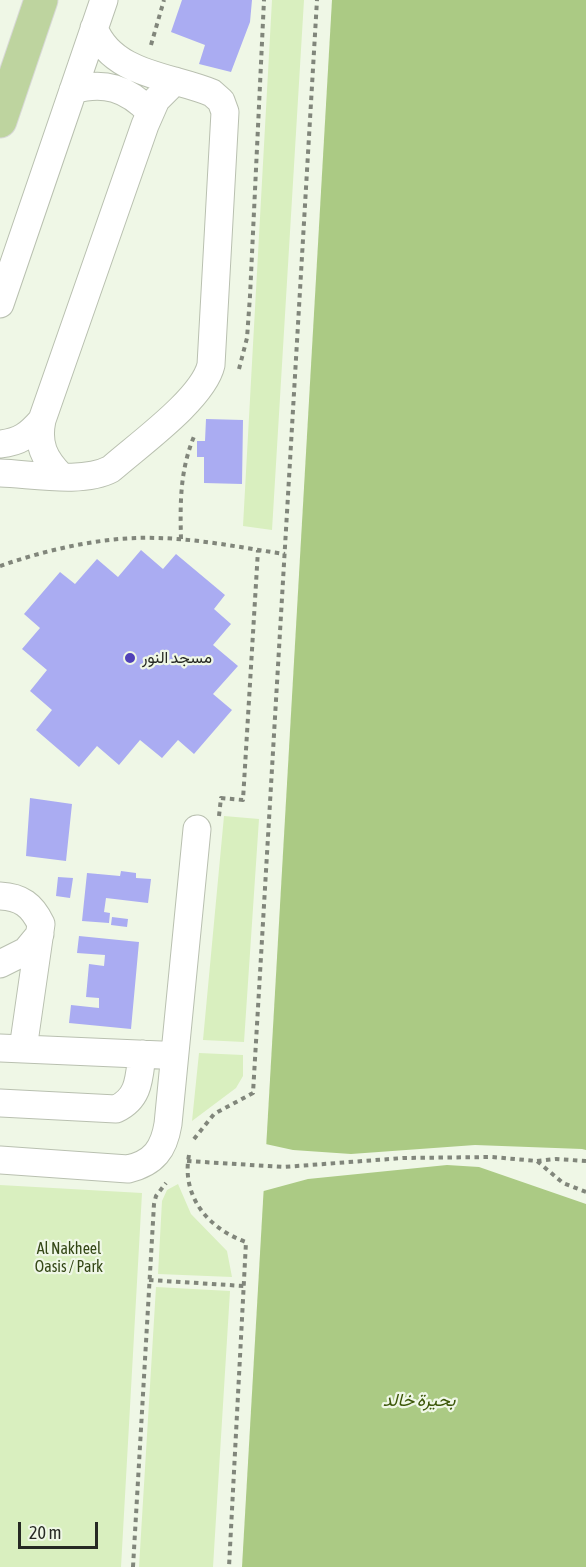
<!DOCTYPE html>
<html>
<head>
<meta charset="utf-8">
<style>
  body { margin:0 }
  #map { position:relative; width:586px; height:1567px; overflow:hidden; background:#eff7e6; font-family:"Asap Condensed",sans-serif }
  canvas { display:block }
  .scale { position:absolute; left:18px; top:1522px; width:80px; height:27px; box-sizing:border-box; border:3px solid #262923; border-top:0; padding-left:8px; font-size:18px; line-height:21px; white-space:nowrap; color:#262923; -webkit-text-stroke:4px #eff7e6; paint-order:stroke }
</style>
</head>
<body>
<div id="map">
<canvas width="586" height="1567"></canvas>
<div class="scale">20 m</div>
</div>
<script>
const g = document.querySelector('canvas').getContext('2d');
g.lineJoin = 'round';
function fill(path, color) { g.fillStyle = color; g.fill(path, 'evenodd'); }
function strokePath(path, color, width, dash) { g.strokeStyle = color; g.lineWidth = width; g.lineCap = dash ? 'butt' : 'round'; g.setLineDash(dash || []); g.stroke(path); }
function label(font, color, halo, rows, align = 'center') {
  g.font = font + ' "Asap Condensed",Vazirmatn,sans-serif'; g.lineWidth = 4.5; g.setLineDash([]); g.textBaseline = 'middle'; g.strokeStyle = halo; g.fillStyle = color; for (const [text, x, y, turn = 0] of rows) {
    g.save(); g.translate(x, y); g.rotate((+turn || 0) * Math.PI / 180); g.textAlign = isNaN(turn) ? turn : align; if (halo) g.strokeText(text, 0, 0); g.fillText(text, 0, 0); g.restore();
  }
}
const green = new Path2D(`
  M272 0H304L272 530 243 526Z
  M224 816 259 819 244 1042 203 1040Z
  M199 1053 243 1055V1076L236 1088 192 1121Z
  M178 1184 191 1214 227 1251 232 1277 158 1274 162 1201 167 1190Z
  M0 1185 142 1193 121 1567H0Z
  M156 1287 230 1291 213 1567H139Z`);
const water = new Path2D(`
  M332 0H586V1567H242Z`);
const pier = new Path2D(`
  M261 1143 293 1150 351 1154 475 1145 582 1149 586 1150V1204L479 1167 447 1165 308 1179 260 1192Z`);
const building = new Path2D(`
  M182 0H252L250 22 231 72 199 64 205 45 171 32Z
  M206 419 243 420 242 484 204 483V457H197V441H205Z
  M141 550 163 569 176 554 225 595 214 609 231 624 213 645 238 666 213 694 232 710 194 754 178 740 162 758 140 740 119 765 97 746 79 767 36 730 52 710 30 691 47 670 22 649 40 628 24 614 60 572 75 584 97 559 118 577Z
  M30 798 72 804 66 861 26 856Z
  M121 871 136 873V878L151 879 148 903 106 898 104 912 110 913 109 923 82 921 87 873 120 876Z
  M58 877 73 878 70 898 56 896Z
  M112 917 128 919 127 927 111 925Z
  M79 936 139 942 131 1029 69 1023 71 1005 99 1008V998L86 997 89 964 104 966 105 955 77 953Z`);
const path = new Path2D(`
  M151 45 164 0
  M239 369 247 338 250 296 264 0
  M181 539C180 502 180 469 195 434
  M0 566C49 549 105 536 158 538 200 539 243 548 285 554
  M219 816 221 798 243 800 258 550
  M194 1139 214 1114 253 1093 317 0
  M189 1155C181 1197 209 1229 246 1242L229 1567
  M187 1161 284 1167 403 1158 492 1157 537 1161 563 1183 586 1192
  M537 1161 556 1159 586 1161
  M149 1280 244 1286
  M133 1567 154 1204 156 1196 166 1183`);
const minor = new Path2D(`
  M73 90C104 81 127 88 150 112
  M0 304 104 0
  M0 444C20 442 29 435 42 420
  M0 473C32 474 83 484 111 469 138 445 203 399 211 365L225 112 221 101 212 93C171 76 112 75 94 28
  M61 476C44 459 37 444 42 420L145 125 156 100 175 81
  M0 896C21 897 32 905 41 924L23 1049
  M0 964 26 951 40 934
  M0 1048 161 1055
  M0 1103 116 1109C140 1098 139 1077 142 1054
  M0 1160 128 1169C154 1163 164 1149 168 1124L197 829`);
const major = new Path2D(`
  M0 121 41 0`);
const markers = [
  [130,658,6,"#5041b8"]
];
const poiNames = [
  ["مسجد النور",142,658]
];
const parkNames = [
  ["Al Nakheel",69,1249],
  ["Oasis / Park",69,1267]
];
const waterNames = [
  ["بحيرة خالد",419,1400]
];
fill(green, '#d9efbf');
fill(water, '#abca84');
fill(pier, '#eff7e6');
fill(building, '#aaacf2');
strokePath(minor, '#b9c0b0', 29);
strokePath(major, '#d8d8d7', 35);
strokePath(path, '#81867b', 4, [4.5, 4.5]);
strokePath(minor, '#fff', 27);
strokePath(major, '#bed49f', 33);
for (const [x, y, r, color] of markers) { const dot = new Path2D(); dot.arc(x, y, r, 0, 2 * Math.PI); g.fillStyle = color; g.fill(dot); strokePath(dot, '#eff7e6', 2); }
label('16px', '#262923', '#eff7e6', poiNames, 'left');
label('16px', '#344716', '#eff7e6', parkNames);
label('italic 18px', '#3c5709', '#eff7e6', waterNames);
</script>
</body>
</html>
